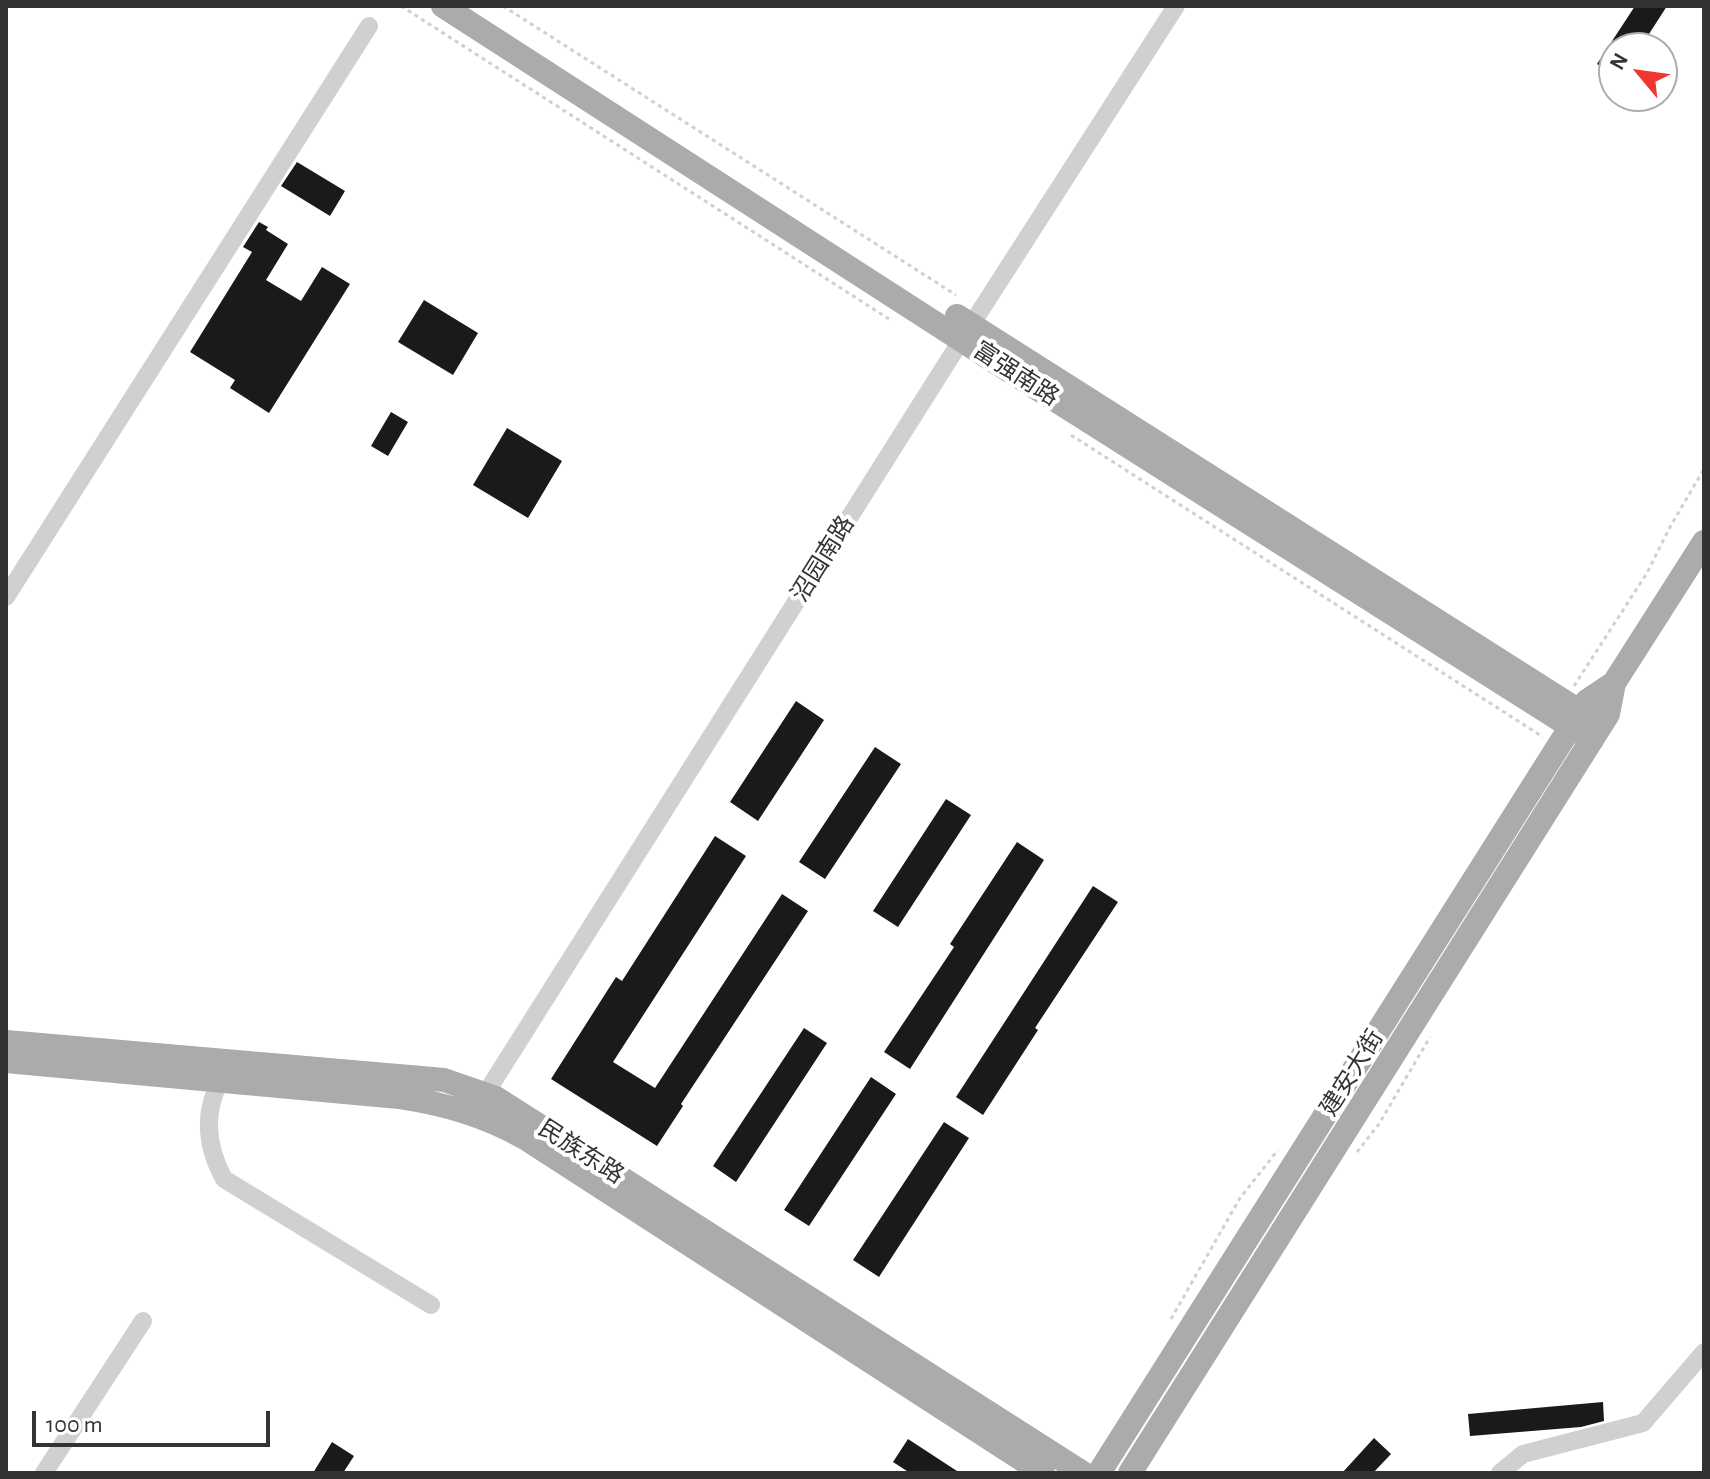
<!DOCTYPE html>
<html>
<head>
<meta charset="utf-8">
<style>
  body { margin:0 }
  #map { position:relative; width:1710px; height:1479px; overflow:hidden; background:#fff; font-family:"Alegreya Sans",sans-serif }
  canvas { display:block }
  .frame { position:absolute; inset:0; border:8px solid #333; pointer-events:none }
  .north { position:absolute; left:1598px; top:32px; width:80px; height:80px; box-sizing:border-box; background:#fff; border:2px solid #adadad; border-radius:50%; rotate:299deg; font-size:22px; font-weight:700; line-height:32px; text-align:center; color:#333 }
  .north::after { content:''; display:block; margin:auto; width:28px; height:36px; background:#f0362e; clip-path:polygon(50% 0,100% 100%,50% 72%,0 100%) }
  .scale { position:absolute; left:32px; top:1411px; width:238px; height:36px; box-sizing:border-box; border:4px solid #333; border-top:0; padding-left:10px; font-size:24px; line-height:28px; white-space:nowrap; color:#333; -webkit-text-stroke:6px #fff; paint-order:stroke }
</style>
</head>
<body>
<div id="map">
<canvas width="1710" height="1479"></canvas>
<div class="frame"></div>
<div class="north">N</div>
<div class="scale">100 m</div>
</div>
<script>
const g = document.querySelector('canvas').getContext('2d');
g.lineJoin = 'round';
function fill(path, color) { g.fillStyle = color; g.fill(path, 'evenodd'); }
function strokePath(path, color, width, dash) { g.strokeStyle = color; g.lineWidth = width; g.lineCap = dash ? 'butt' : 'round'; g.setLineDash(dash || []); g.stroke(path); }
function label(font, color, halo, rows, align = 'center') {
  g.font = font + ' "Alegreya Sans","Noto Sans SC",sans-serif'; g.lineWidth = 8; g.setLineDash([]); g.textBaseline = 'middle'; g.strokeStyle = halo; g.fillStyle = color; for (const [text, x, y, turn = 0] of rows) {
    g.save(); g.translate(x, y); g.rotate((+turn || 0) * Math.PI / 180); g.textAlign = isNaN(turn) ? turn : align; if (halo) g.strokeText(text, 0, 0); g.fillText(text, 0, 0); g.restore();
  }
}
const building = new Path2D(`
  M1635 6H1667L1640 48H1614V75L1597 64Z
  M297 162 345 191 330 216 281 186Z
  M259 222 268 227 266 230 288 244 266 280 301 301 322 267 350 284 269 413 230 388 235 380 190 352 252 252 243 247Z
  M424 300 478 333 453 375 398 342Z
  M391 412 408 422 388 456 371 446Z
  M507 428 562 461 528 518 473 485Z
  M796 701 824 720 758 821 730 802Z
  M875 747 901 764 825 879 799 862Z
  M946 799 971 815 898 927 873 911Z
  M715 836 746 856 613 1062 655 1088 782 894 808 911 681 1104 683 1106 657 1146 551 1079 616 977 622 981Z
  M1017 842 1044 860 910 1069 884 1052 954 947 950 944Z
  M1093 886 1118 902 1035 1028 1038 1030 983 1115 956 1097Z
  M804 1028 827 1043 736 1182 713 1166Z
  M871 1077 896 1094 809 1226 784 1210Z
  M944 1122 969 1138 879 1277 853 1260Z
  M1603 1402 1604 1421 1581 1427 1470 1436 1468 1414Z
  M1374 1438 1391 1454 1373 1473H1342Z
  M908 1439 960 1473H910L893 1462Z
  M332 1442 354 1456 343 1473H313Z`);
const path = new Path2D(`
  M401 6 889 319
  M503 6 956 295
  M1071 435 1543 737
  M1574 686 1647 573 1670 527 1704 469
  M1357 1152 1379 1124 1430 1037
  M1171 1319 1240 1198 1278 1150`);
const minor = new Path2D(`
  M6 597 369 26
  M220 1081C203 1114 206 1146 224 1179L431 1305
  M479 1104 950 358 1176 6
  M44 1473 143 1321
  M1500 1473 1523 1454 1643 1423 1704 1352`);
const major = new Path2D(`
  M443 6 1000 365 1592 740
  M957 316 1601 725
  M6 1042 444 1080 496 1098 1083 1473
  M6 1061 399 1097C444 1104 485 1115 525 1138L1043 1473
  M1099 1473 1580 712 1587 701 1614 683 1704 542
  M1130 1473 1608 714 1614 683`);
const streetNames = [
  ["富强南路",1016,374,33],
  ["沼园南路",823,559,-58],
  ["建安大街",1352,1073,-58],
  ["民族东路",581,1152,33]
];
fill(building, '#1a1a1a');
strokePath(path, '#d0d0d0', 3, [4, 4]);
strokePath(minor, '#d0d0d0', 18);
strokePath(major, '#ababab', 24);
label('24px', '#333', '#fff', streetNames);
</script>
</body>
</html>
